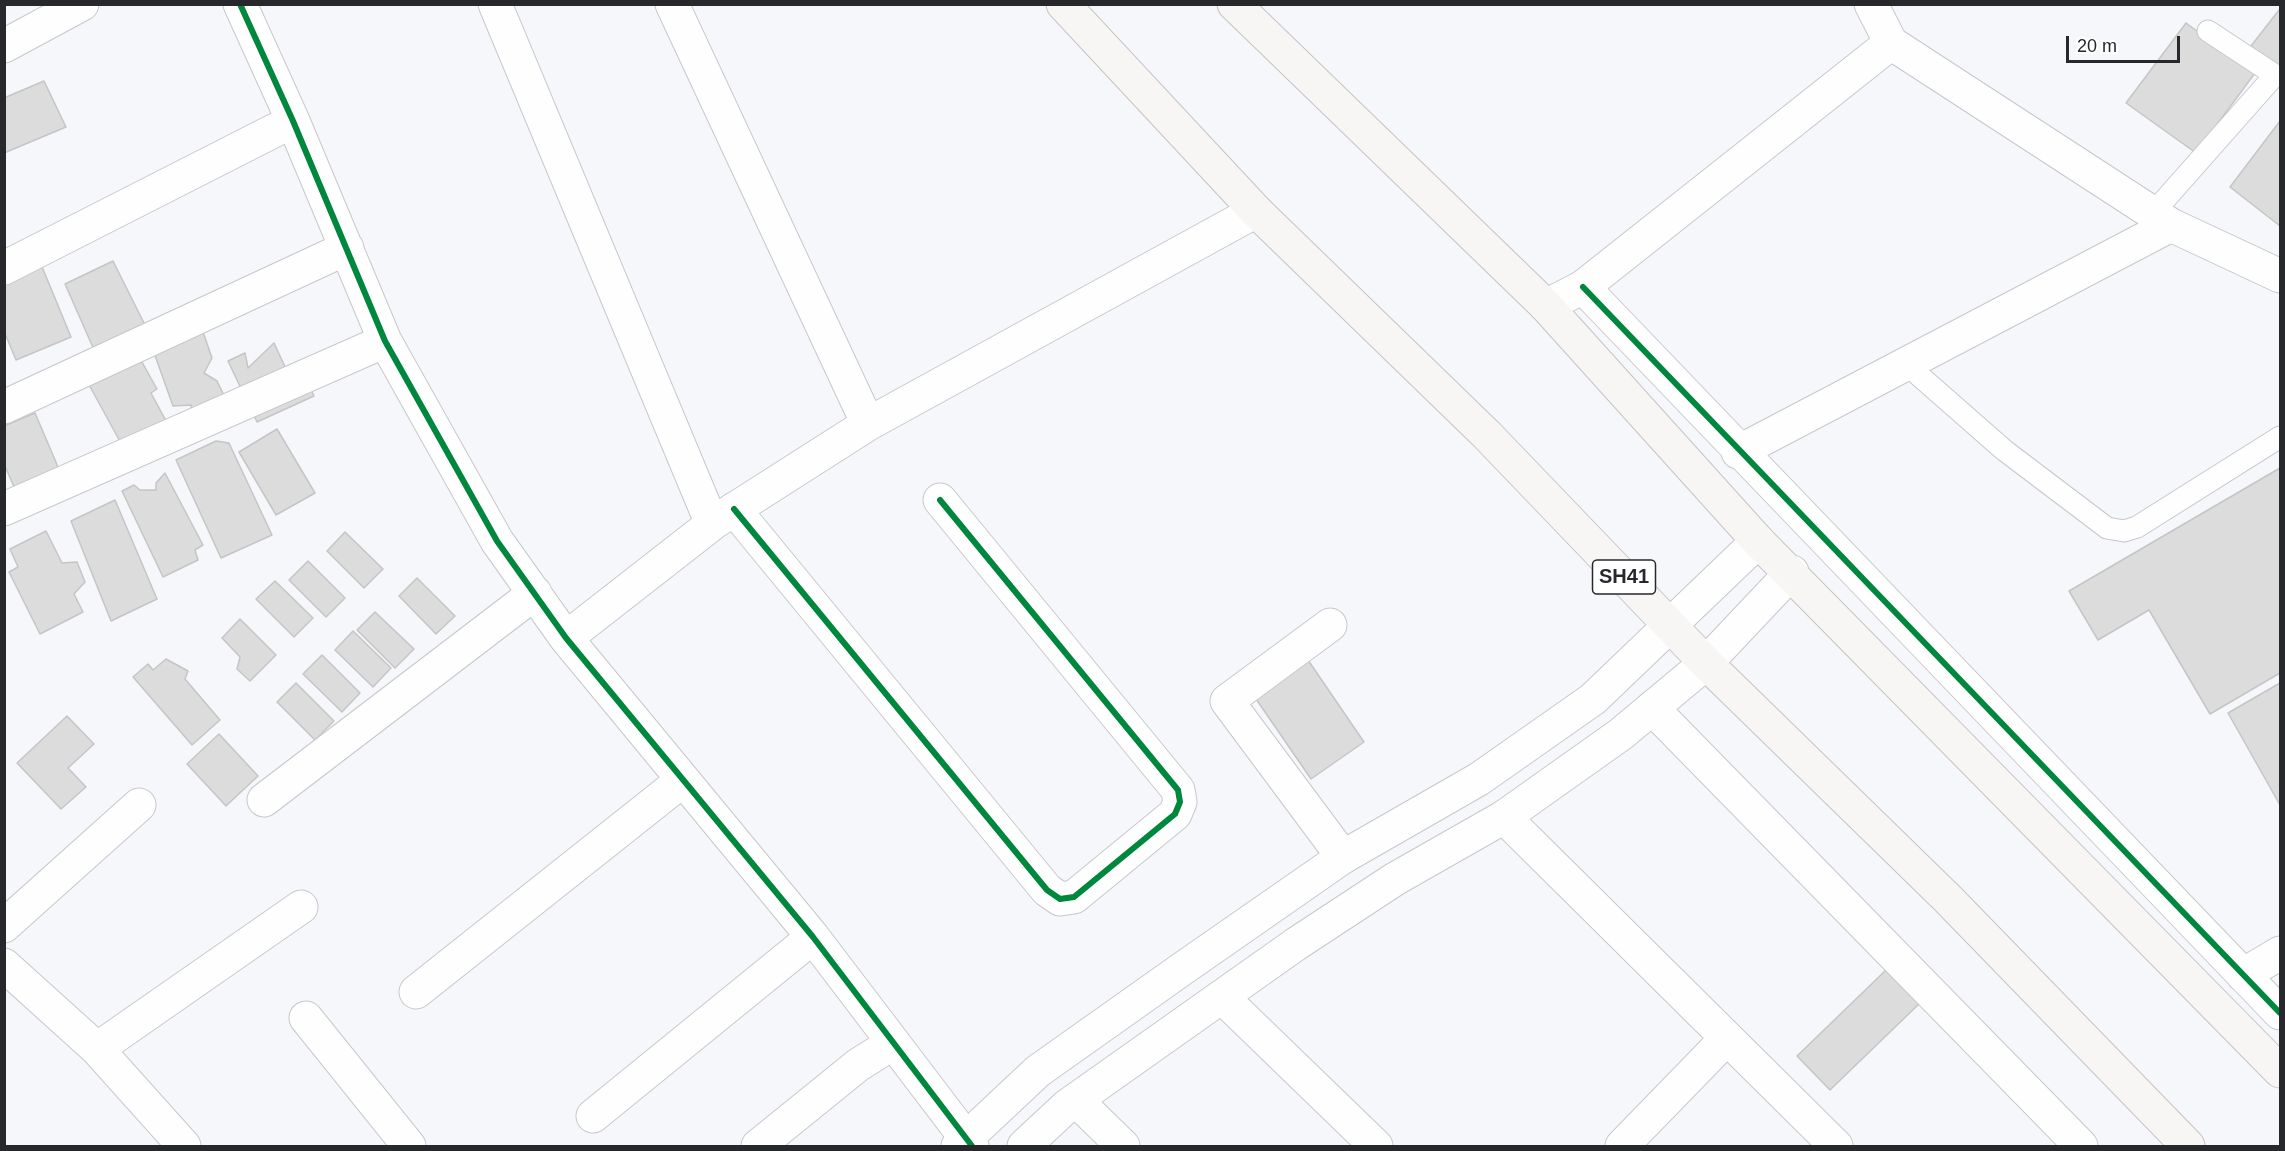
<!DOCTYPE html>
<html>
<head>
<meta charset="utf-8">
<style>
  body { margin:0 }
  #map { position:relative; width:2285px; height:1151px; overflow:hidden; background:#f5f7fb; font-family:Helvetica,sans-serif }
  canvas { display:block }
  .frame { position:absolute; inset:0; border:6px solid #26282c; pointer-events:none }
  .scale { position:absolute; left:2066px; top:36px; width:114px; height:27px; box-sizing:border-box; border:3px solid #26282c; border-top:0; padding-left:8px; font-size:18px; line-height:21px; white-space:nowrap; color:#26282c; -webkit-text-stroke:4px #fff; paint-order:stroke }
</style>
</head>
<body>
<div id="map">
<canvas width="2285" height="1151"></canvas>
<div class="frame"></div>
<div class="scale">20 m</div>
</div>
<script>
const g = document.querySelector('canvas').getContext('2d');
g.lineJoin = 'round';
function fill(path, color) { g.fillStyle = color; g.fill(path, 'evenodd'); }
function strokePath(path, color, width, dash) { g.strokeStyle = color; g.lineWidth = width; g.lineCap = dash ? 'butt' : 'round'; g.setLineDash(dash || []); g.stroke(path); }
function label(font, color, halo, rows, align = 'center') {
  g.font = font + ' Helvetica,sans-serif'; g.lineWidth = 6; g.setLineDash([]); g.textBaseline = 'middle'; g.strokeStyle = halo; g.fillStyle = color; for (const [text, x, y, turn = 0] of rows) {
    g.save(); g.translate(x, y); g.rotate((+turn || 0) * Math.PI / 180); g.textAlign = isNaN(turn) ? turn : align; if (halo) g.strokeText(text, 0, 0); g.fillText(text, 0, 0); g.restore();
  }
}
const building = new Path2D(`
  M2279 10 2280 11V69L2251 46Z
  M2186 23 2255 73 2196 153 2126 103Z
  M44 81 66 127 4 153V98Z
  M2280 121V226L2230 187Z
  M38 257 71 337 16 360 4 331V271Z
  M113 261 146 327 95 352 65 284Z
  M202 329 212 358 204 373 217 381 231 410 193 430 191 405 173 406 152 347Z
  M274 343 287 371 299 365 314 396 257 422 228 361 245 353 248 368Z
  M138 355 157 389 151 393 172 432 128 456 88 383Z
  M35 413 70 495 26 514 4 464V426Z
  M277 429 315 493 276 515 239 452Z
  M216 441 229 443 272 535 221 558 176 460Z
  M2280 468V673L2210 714 2149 610 2098 640 2069 591Z
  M165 473 203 545 195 550 198 560 163 577 122 491 134 485 140 490H156V483Z
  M115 500 157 599 111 621 71 521Z
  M46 531 62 563 77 562 85 582 74 594 83 612 40 634 9 572 18 567 10 549Z
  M345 532 383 569 364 588 327 551Z
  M308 561 345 598 326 617 289 580Z
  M417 578 455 616 436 634 399 596Z
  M275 581 313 618 294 637 256 599Z
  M375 612 414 649 395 668 357 630Z
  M240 619 276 655 250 681 237 669 240 657 222 638Z
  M353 631 391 668 373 687 335 650Z
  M322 655 360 693 342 712 303 674Z
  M166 659 188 671 185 679 220 720 192 745 133 677 148 664 153 670Z
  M1308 660 1364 742 1311 779 1254 696Z
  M296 683 334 721 315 740 277 702Z
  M2280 683V805L2228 713Z
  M67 716 94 744 68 768 86 787 61 809 17 763Z
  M219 734 258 776 226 806 187 764Z
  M1886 970 1919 1004 1830 1090 1797 1056Z`);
const service = new Path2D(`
  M2153 213 2275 75 2208 31
  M1906 364 2004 450 2107 528 2124 531 2137 527 2280 437`);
const minor = new Path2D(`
  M240 4 293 121 385 341 497 541 566 638 813 937 972 1146
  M495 4 712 524 566 638
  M672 4 868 424
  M1871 4 1891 43 2171 225 2280 276
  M4 46 82 4
  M4 268 293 121
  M1583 287 1891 43
  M4 407 347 248
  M1738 452 2171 225
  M4 509 385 341
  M734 509 1047 890 1060 899 1074 897 1175 814 1180 802 1178 790 940 500
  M716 521 868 424 1256 211
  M1330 625 1227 701 1343 857
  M264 800 535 593
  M1504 817 1836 1146
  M4 926 139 805
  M4 965 97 1049 184 1146
  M2243 975 2280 953
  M416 992 683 780
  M1222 997 1376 1146
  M306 1018 409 1146
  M97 1049 301 907
  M1076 1100 1123 1146
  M593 1116 813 937
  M758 1146 858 1065 893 1043
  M1622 1146 1726 1039`);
const tertiary = new Path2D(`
  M1546 306 1583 287 2280 1013
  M1652 708 2081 1146`);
const secondary = new Path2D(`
  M958 1146 1038 1071 1182 969 1343 857 1479 779 1593 699 1758 541
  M1024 1146 1067 1106 1296 944 1395 879 1504 817 1621 734 1706 663 1792 572`);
const primary = new Path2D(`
  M1063 4 1256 211 1487 435 1706 663 1948 899 2188 1146
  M1234 4 1546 306 1758 541 2280 1071`);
const cycleway = new Path2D(`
  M240 4 293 121 385 341 497 541 566 638 813 937 972 1146
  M1583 287 2280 1013
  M734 509 1047 890 1060 899 1074 897 1175 814 1180 802 1178 790 940 500`);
const shields = [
  [1624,577,63]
];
const shieldNames = [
  ["SH41",1624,577]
];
fill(building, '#dcdcdc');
strokePath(building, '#c6c5c6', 1.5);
strokePath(service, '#c7c8cc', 23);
strokePath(minor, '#c7c8cc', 35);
strokePath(tertiary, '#c7c8cc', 35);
strokePath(secondary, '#c7c8cc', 35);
strokePath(primary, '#c6c3c4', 35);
strokePath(service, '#fefefe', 21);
strokePath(minor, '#fefefe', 33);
strokePath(tertiary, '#fefefe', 33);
strokePath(secondary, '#fefefe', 33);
strokePath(primary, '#f8f5f5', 33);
strokePath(cycleway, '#00873e', 6);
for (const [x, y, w] of shields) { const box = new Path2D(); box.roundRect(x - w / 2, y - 17, w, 34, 4.5); g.fillStyle = '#fff'; g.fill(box); strokePath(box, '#26282c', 1.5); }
label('bold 20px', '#26282c', null, shieldNames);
</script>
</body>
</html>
